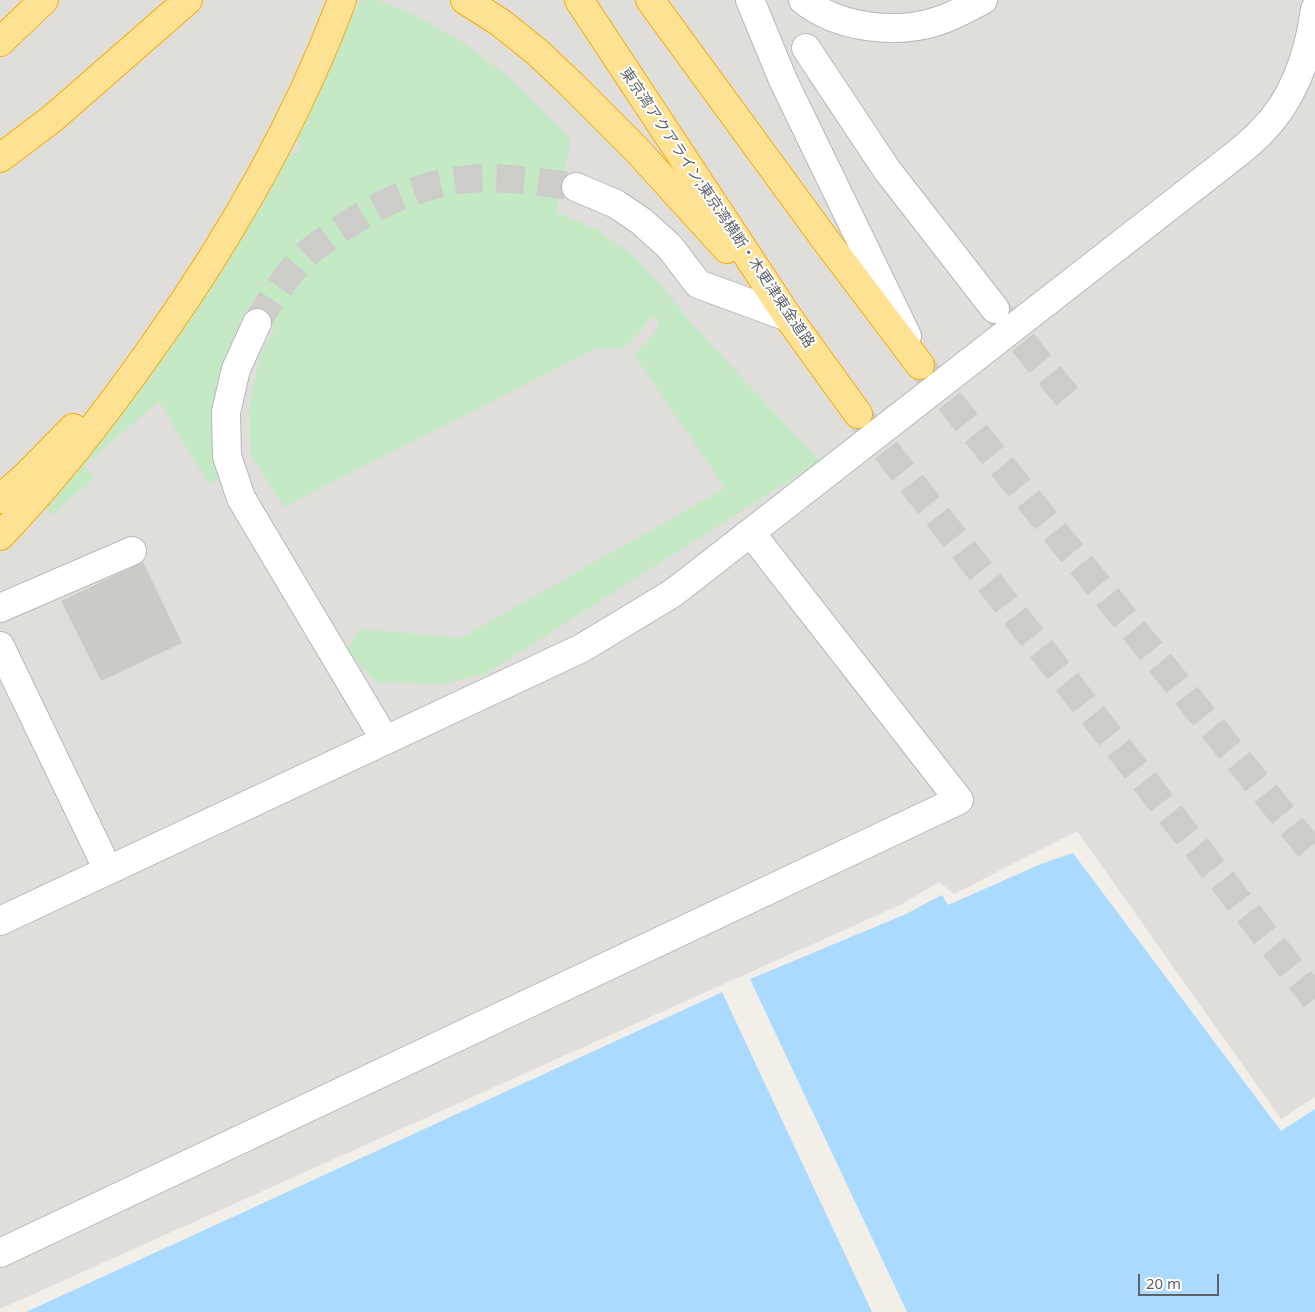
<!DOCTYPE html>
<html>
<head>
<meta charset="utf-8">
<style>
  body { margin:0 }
  #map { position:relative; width:1315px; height:1312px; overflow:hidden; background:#f1efe8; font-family:"Noto Sans",sans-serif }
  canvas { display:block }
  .scale { position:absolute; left:1138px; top:1274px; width:81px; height:22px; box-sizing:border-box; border:2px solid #5f6368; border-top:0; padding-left:6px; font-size:15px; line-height:18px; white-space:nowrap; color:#5f6368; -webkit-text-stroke:4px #fff; paint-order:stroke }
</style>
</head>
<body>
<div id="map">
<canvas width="1315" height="1312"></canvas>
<div class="scale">20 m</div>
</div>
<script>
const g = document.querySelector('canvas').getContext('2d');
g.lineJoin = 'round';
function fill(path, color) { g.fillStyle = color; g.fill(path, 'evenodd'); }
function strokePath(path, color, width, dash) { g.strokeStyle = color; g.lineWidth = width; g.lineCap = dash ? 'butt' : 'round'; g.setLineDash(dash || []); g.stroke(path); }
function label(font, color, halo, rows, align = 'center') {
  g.font = font + ' "Noto Sans","Noto Sans JP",sans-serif'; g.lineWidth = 4; g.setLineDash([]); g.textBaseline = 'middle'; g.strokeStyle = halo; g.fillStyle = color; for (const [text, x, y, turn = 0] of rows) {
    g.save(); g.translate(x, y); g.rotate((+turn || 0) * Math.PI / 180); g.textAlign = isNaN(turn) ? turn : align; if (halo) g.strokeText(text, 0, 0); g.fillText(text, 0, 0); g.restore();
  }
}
const industrial = new Path2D(`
  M0 0H1315V1097L1281 1119 1077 831 954 894 939 882 902 904 0 1309Z`);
const green = new Path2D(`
  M361 0H377L412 14 461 41 506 75 571 139 557 212 597 230 636 258 665 290 692 324 820 461 487 673 443 684 376 682 346 651 361 629 461 638 725 488 634 355 656 331 659 319 650 318 638 334 621 349 597 348 284 507 250 453 249 406 260 355 275 328 245 311C228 352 208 398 212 444 213 455 217 467 219 478L209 485 159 401 84 466 94 478 52 515 42 504 45 500 53 502 56 497 52 492 288 150 295 154 300 151 301 144 293 139Z`);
const water = new Path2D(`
  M1073 853 1281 1131 1315 1109V1312H26L755 977 906 914 942 895 948 905 1041 864Z`);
const pier = new Path2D(`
  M749 977 907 1312H872L721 990Z`);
const building = new Path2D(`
  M143 562 182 643 101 681 61 601Z`);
const minorTunnel = new Path2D(`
  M996 310 1070 400
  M257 323C270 300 285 277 303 258 309 251 317 246 324 241 370 206 426 179 485 178 516 178 546 183 576 187`);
const highwayTunnel = new Path2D(`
  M923 368 1315 855
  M860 417 1315 999`);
const minor = new Path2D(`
  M750 0 783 80 907 336
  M803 0C838 28 896 35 938 21 954 16 968 8 983 0
  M806 48 887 170 995 309
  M576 187 616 204 641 221 670 247 698 284 788 317
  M257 323 236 369 226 412 227 456 241 498 385 740
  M0 608 132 551
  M0 646 108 870
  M0 921 582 648 673 593 1239 152C1247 145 1255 139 1262 131 1295 98 1309 54 1315 9
  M0 1253 959 800 751 533`);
const highway = new Path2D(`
  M465 0 501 23 537 52 572 85 636 149 727 249
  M579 0 788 317 858 414
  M650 0 824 238 920 365
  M0 42 44 0
  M0 158 53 118 188 0
  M0 499 27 475 73 428
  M0 536C57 477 107 412 154 345 230 238 296 123 342 0`);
const streetNames = [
  ["東京湾アクアライン;東京湾横断・木更津東金道路",717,208,56]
];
fill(industrial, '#e0deda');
fill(green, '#c5e8c5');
fill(water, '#aadaff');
fill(pier, '#f1efe8');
fill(building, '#cccac5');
strokePath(minorTunnel, '#ccccc8', 28, [28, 14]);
strokePath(highwayTunnel, '#ccccc8', 28, [28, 14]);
strokePath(minor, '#b5b8bc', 30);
strokePath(highway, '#f9ab00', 30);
strokePath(minor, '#fff', 28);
strokePath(highway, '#fde293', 28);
label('15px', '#5f6368', '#fff', streetNames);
</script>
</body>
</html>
